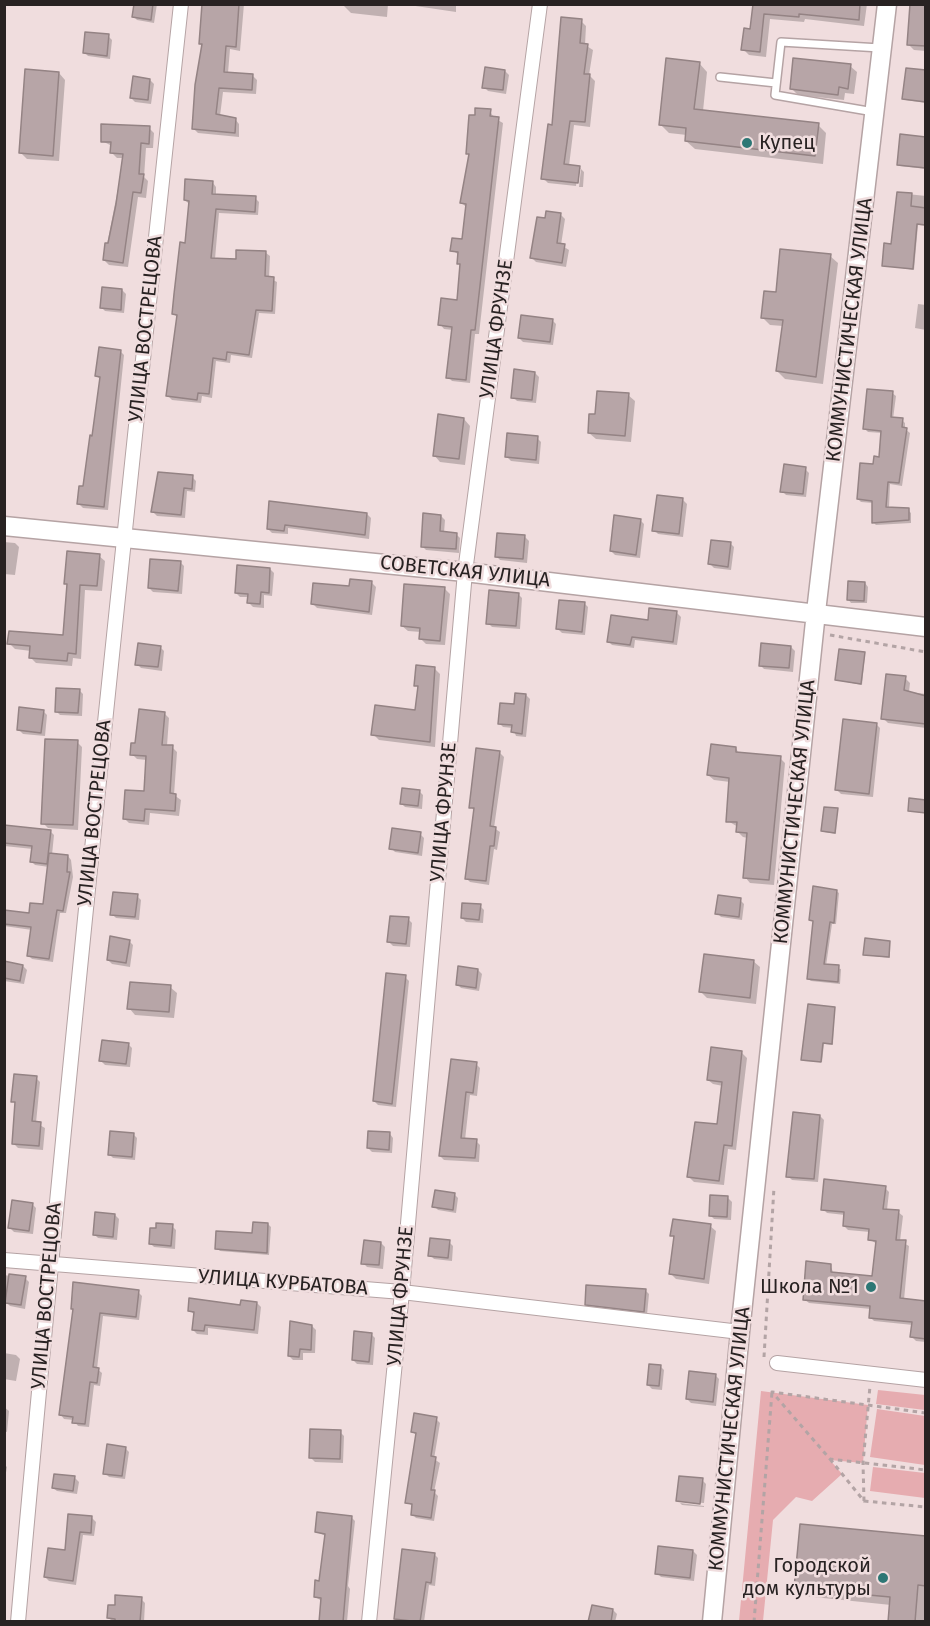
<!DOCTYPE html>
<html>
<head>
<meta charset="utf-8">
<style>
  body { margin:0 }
  #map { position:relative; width:930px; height:1626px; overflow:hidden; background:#f0ddde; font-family:"Fira Sans",sans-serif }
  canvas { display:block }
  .frame { position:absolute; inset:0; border:6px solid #282222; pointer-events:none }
</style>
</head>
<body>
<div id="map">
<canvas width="930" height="1626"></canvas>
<div class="frame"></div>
</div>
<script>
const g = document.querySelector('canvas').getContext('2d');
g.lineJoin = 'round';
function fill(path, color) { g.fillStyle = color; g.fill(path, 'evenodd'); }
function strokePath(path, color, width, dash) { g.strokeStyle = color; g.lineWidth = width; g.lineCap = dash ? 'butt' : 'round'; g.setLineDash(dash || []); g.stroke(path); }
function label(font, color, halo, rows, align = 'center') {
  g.font = font + ' "Fira Sans",sans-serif'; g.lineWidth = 5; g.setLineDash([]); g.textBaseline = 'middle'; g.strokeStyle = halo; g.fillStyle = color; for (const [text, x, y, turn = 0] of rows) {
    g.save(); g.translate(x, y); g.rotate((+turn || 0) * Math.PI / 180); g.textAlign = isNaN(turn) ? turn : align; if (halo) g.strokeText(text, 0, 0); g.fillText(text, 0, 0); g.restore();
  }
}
const green = new Path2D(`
  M878 1390 925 1395V1410L876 1404Z
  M761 1391 868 1405 863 1463 830 1460 842 1474 812 1501 796 1497 773 1520 763 1621H739Z
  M877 1409 925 1416V1465L870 1457Z
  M873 1467 925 1473V1498L870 1491Z`);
const shadow = new Path2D(`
  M135 4H157L154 23 137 20 133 16Z
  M204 4H244L240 51 230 49 228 73 252 75 257 80 256 94 223 92 220 116 235 119 239 124V137L198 133 193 128 203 47 200 44Z
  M388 4 387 17 351 13 343 5Z
  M402 4H456V12Z
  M754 4H867L864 26 805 19 804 22 770 19 766 57 749 55 743 49 751 30Z
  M926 6V51L914 50 908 44Z
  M581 21 586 26 585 45 593 50 589 75 595 81 590 127 574 125 569 166 579 167 584 172 583 187H579L581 169H578L576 186 548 183 543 178Z
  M108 36 112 40 110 59 88 56 84 52Z
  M699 63 707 72 703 111 818 125 826 133 823 164 695 149 686 141 687 135 669 133 660 124Z
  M850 66 857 72 854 94 845 93 844 100 798 95 792 89Z
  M505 71 509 75 506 94 488 91 484 87Z
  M926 71V103L905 100 903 99Z
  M59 73 65 80 59 161 27 159 20 152Z
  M150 80 154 84 151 104 135 102 131 98Z
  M490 111 494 118 503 123 479 334H475L470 383 452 381 448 377 453 330 444 329 440 324 458 302 462 266 459 263V255L452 250 464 241 467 208 462 203 470 156 467 153 476 117Z
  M149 128 154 133 153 148H146L144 177 148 181 146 198 138 197 128 267 109 265 104 260 124 158H117L112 153V146L102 141Z
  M926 138V169L900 166 898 164Z
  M213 183 216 187V195L255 198 259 202 258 215 219 213 215 259 237 260 266 253 270 256 269 278 277 282 275 314 259 313 252 358 231 355 230 363 216 361 212 398 202 396 201 403 172 400 168 396 178 318 174 314 186 244 189 204 185 200Z
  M898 193 926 196V226L918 225 914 270 883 265 892 246Z
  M561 215 565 219 561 245 569 250 566 267 536 262 532 258 546 220Z
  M830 256 838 263 823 384 785 379 777 371 783 326 770 325 762 317 777 294Z
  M122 290 126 294 124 313 105 311 101 307Z
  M918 304 926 305V330L915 328Z
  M552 320 556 324 553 345 523 342 519 338Z
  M120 351 124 355 108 510 83 508 79 504 85 488 101 380 97 376Z
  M535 373 539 377 536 403 517 401 513 397Z
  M892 393 896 396 893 419 902 420 905 423V429L910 433 902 486 890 484 889 508 908 510 911 513V523L876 525 873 522V503L861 502 858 499 880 458 883 433 868 432 864 428Z
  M628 395 635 401 631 442 596 439 589 433 597 416Z
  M464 419 470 426 465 465 440 462 434 455Z
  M537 438 541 442 539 464 511 461 507 457Z
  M805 469 809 473 806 497 786 495 782 491Z
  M192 477 196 481 195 492 187 491 185 518 157 516 153 512Z
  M683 500 687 504 683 537 658 534 654 530Z
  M270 502 367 514 371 518 369 539 288 528V534L272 533 268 529Z
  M441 516 445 520 444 533 456 534 460 538 459 553 426 550 422 546Z
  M640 520 644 524 640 558 615 555 611 551Z
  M525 537 529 541 527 563 500 560 496 556Z
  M4 542 15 543 19 547 15 575 4 574Z
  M730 543 734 547 731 570 714 568 710 564Z
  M99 556 105 561 102 591 85 590 81 659 73 658 72 666 36 663 30 657 31 651 15 649 9 643 64 637 69 586 66 583Z
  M180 562 184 566 182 594 153 592 149 588Z
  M270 569 274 573 272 596 264 595V608L253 607 249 603V597H240L236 593Z
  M372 583 376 587 372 615 317 608 313 604 350 588Z
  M865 583 868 587 867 603H851L848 599Z
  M444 588 450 594 445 645 426 644 420 638 421 632 408 631 402 626Z
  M518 594 522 598 520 629 492 627 488 623Z
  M584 603 588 607 585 635 562 633 558 629Z
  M677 613 681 617 677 645 635 640 634 648 612 645 608 641Z
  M160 647 164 651 162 671 141 668 137 664Z
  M791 647 795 651 793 672 764 669 760 665Z
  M865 654 862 685 836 680Z
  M434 668 440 674 435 747 379 740 373 734 417 712 419 689 416 685Z
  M905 678 910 683 909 692 926 694V728L888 723 883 718Z
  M79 690 83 694 82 716 60 715 56 711Z
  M526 695 530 699 526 737 516 736 513 728 503 727 499 723Z
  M43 711 47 715 45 736 23 734 19 730Z
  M164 713 169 718 167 746 172 747 177 752 174 795 181 800 179 816 150 813 149 825 129 823 124 818 145 793 147 760 137 759 132 754 137 745Z
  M876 724 880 728 873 797 841 794 837 790Z
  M77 742 82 747 78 830 48 828 43 823Z
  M736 749 740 754 780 758 785 763 774 885 750 883 745 877 748 838 743 837 738 832V827L728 821 730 782 714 780 708 775Z
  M477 750 500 753 504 757 494 828 500 832 497 850 494 849 489 885 470 882 466 878 475 812 471 807Z
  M419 791 423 795 422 809 405 807 401 803Z
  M837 809 836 834 824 832 823 831Z
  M4 826 50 831 54 835 52 855 68 856 71 860 73 877 66 913H60L53 962 32 959 28 955 32 930 4 926V911L31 914 45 905 49 867 35 865 31 861 33 849 4 846Z
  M420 834 424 838 422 856 395 852 391 848Z
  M836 891 839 893 836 924H832L826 966 841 969 840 984 811 981 808 979 813 922 811 920Z
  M137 896 141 900 139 920 116 918 112 914Z
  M740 900 744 904 742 920 721 917 717 913Z
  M480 906 484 910 483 923 466 922 462 918Z
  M408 919 412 923 410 947 393 946 389 942Z
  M129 941 133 945 130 967 112 964 108 960Z
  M889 942 890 958 865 955Z
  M753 961 760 967 756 1004 707 998 701 992Z
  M4 963 23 966 27 970 24 984 4 981Z
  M478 970 482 974 479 991 461 988 457 984Z
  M405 977 409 981 396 1107 378 1105 374 1101Z
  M170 987 177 993 174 1018 135 1015 129 1008Z
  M834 1008 833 1045 824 1044 822 1062 804 1061 802 1059Z
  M128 1044 132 1048 130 1067 105 1065 101 1061Z
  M742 1053 747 1058 736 1150 728 1149 724 1185 694 1182 689 1177 718 1126 723 1086 713 1084 708 1080Z
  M476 1064 480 1068 477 1096 470 1095 465 1140 476 1141 480 1145 479 1162 444 1160 440 1156Z
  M36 1078 40 1082 36 1123 45 1128 43 1150 18 1148 14 1144 17 1105 13 1101Z
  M820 1116 824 1120 818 1182 792 1180 788 1176Z
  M133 1134 137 1138 135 1160 113 1158 109 1154Z
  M390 1134 393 1138 392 1153 372 1152 368 1148Z
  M885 1188 889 1192 887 1210 898 1212 903 1216 900 1241 909 1246 904 1300 926 1302V1342L916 1341 912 1337 913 1325 874 1321 870 1317 871 1309 809 1303 804 1299 830 1265 834 1274 874 1278 877 1244 869 1239 870 1232 848 1230 844 1226 845 1215 827 1213 823 1209Z
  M454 1194 458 1198 456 1213 438 1210 434 1206Z
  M728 1198 732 1202 731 1220 714 1219 710 1215Z
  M32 1204 36 1208 33 1234 14 1232 10 1228Z
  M115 1215 119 1219 117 1240 98 1238 94 1234Z
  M268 1224 271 1227 269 1255 220 1251 217 1248 253 1235Z
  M172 1226 176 1230 175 1249 154 1247 150 1243Z
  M710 1226 716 1231 709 1284 676 1279 671 1274 675 1239 672 1235Z
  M449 1242 453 1246 452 1261 434 1259 430 1255Z
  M381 1243 385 1247 383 1269 367 1267 363 1263Z
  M4 1275 25 1278 29 1282 25 1309 10 1306 4 1300Z
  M645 1290 649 1294 647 1315 590 1308 586 1304Z
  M138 1292 142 1296 139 1320 103 1316 97 1369 102 1373 100 1386 94 1385 89 1427 78 1426 74 1420 64 1419 61 1415 75 1310Z
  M257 1303 261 1307 258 1334 208 1328V1335L197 1334 193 1330 195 1315 190 1311 242 1307Z
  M312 1326 316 1330 315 1353H303V1360H293L289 1356Z
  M371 1334 375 1338 373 1365 357 1364 353 1360Z
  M4 1353 16 1355 20 1359 16 1381 4 1379Z
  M660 1366 664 1370 662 1390 652 1389 648 1385Z
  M715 1375 719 1379 716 1406 691 1403 687 1399Z
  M4 1407 9 1411 7 1432 4 1431Z
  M436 1419 440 1423 434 1459 440 1463 434 1492 438 1496 434 1521 416 1518 412 1514 413 1506 406 1502 417 1436 412 1431Z
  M340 1432 344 1436 343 1463 315 1462 311 1458Z
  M125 1448 129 1452 125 1479 109 1477 105 1473Z
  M4 1464 7 1467 4 1484Z
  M55 1475 75 1478 79 1482 77 1494 57 1491 53 1488Z
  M702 1480 706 1484 704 1503 678 1501Z
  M680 1503 704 1506V1507L682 1505Z
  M69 1516 92 1518 96 1522 94 1536 83 1535 76 1585 49 1581 45 1577 66 1552Z
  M351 1517 355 1521 348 1586 350 1589 347 1622H320L322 1601 315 1597 320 1582 326 1536 316 1532Z
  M926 1538 925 1622H889L891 1605 804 1596 795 1587Z
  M693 1551 697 1555 694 1581 661 1577 657 1573Z
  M434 1554 438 1558 435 1586 429 1585 424 1622H398L395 1618Z
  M141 1599 145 1603 144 1622 112 1621 108 1617 116 1607Z
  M613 1610 617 1614 615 1622H590Z`);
const building = new Path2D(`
  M134 4H153L151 20 132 17Z
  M202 4H239L236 47 226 46 224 72 253 74 252 90 219 88 216 114 236 118 235 133 192 129 195 85 202 44H199Z
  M753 4H860L859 20 799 14V17L764 14 760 52 741 50 744 28 750 29Z
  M910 4H926V46L907 45Z
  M561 17 582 19 580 43 588 44 584 74H590L585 122 570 121 564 164 580 166 578 183 541 179 548 124 552 125Z
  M85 32 109 34 107 56 83 53Z
  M666 58 700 62 694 109 819 123 815 156 685 141 686 128 659 125Z
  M793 58 851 64 848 89 839 87 838 95 790 89Z
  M485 67 505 70 503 90 482 88Z
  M906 68 926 70V102L902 99Z
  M25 69 59 72 53 156 19 153Z
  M133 76 150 79 148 100 130 98Z
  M475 108 491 109 490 116 499 117 475 330H471L466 380 446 378 452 327 438 325 441 298 457 300 460 264H457L458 252 450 251 452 238 462 239 466 204 460 203 469 154H466L469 115H475Z
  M101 124 150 126 149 144 141 143 139 174H144L141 193 133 192 123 263 103 260 105 243H108L116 204 123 154 110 153 111 142H101Z
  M900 134 926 137V168L897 165Z
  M185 179 213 181 212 194 256 196 255 212 216 209 211 258 236 259V250L266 251 265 276 274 277 272 311 256 310 249 355 227 352 226 360 213 358 209 394 198 393 197 400 166 396 177 315 172 314 174 294 180 242 185 243 189 201 184 200Z
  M897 192 912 193 911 206 926 208V225L917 224 913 269 882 266 884 243 891 244Z
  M546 211 561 213 557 243 565 244 562 263 530 258 537 217 545 218Z
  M780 249 831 254 816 377 776 371 783 320 761 318 764 291 776 292Z
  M102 287 122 289 121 310 100 308Z
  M521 315 553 319 550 342 518 338Z
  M99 347 121 350 104 507 77 504 79 486H83L90 435 92 436 100 377 95 376Z
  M514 369 535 372 532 400 511 398Z
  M867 389 893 391 891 417 903 418 902 427 907 428 899 483 888 482 886 507 909 508V520L872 523V501L857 499 860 463 873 464 874 456 879 457 881 431 863 429Z
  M597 391 629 393 625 436 588 433 589 414H595Z
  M438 414 464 418 459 459 433 456Z
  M507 433 538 436 536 460 505 457Z
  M784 464 806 467 803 494 780 492Z
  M158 472 193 475 192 489 184 488 181 515 151 512Z
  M657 495 683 498 679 534 652 531Z
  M269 501 367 513 365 535 285 525 284 531 267 529Z
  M423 513 441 515 440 531 457 533 456 549 421 547Z
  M614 515 641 519 636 555 610 551Z
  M497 533 525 535 523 559 495 557Z
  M711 540 731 542 728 567 708 564Z
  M67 551 100 554 97 586 80 585 76 654 68 653 67 661 29 658 30 646 7 644 9 631 63 635 67 584H64Z
  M150 559 181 561 178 591 148 588Z
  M237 565 270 568 269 593 261 592 260 604 247 603 248 594 235 593Z
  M350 579 372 581 369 612 311 604 313 583 349 586Z
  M848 581 865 582 864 601 847 600Z
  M404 584 445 587 440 641 419 639 420 628 401 626Z
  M489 590 519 593 516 626 486 624Z
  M559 600 585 602 582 632 556 629Z
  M649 608 677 611 673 642 632 637 630 645 607 642 611 615 648 620Z
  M138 643 161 646 158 667 135 665Z
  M761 643 791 646 789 668 759 666Z
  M839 649 865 652 861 684 835 680Z
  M416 665 435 667 430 742 371 735 375 705 415 710 418 686H414Z
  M886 674 906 676 904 690 926 696V724L881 719Z
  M56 688 80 689 78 713 55 712Z
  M515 693 526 694 522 734 511 732 512 725 498 724 500 703 514 704Z
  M19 707 44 710 41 733 17 730Z
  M139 709 165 712 162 745H173L170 793 176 794 175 811 145 809 144 821 123 819 125 790 144 791 146 756 130 755 131 743H135Z
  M843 719 877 723 869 794 835 790Z
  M45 739 78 740 73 825 41 824Z
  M711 744 736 747V752L781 756 769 880 743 878 747 833 736 832 737 822H726L729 778 707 775Z
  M476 748 500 751 490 826 496 827 494 846H490L486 881 465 879 474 808H469Z
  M402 788 420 790 418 806 400 804Z
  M909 798 926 800V813L908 811Z
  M824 807 838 808 835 833 821 831Z
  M4 825 51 830 47 864 30 862 32 846 4 843Z
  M392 828 421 832 418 853 389 849Z
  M49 853 68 855 67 872H70L63 911 57 910 49 959 27 956 31 927 4 924V910L29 913 30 903 43 904Z
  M813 886 837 890 834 923 830 922 824 964 839 965 838 982 807 979 813 921 809 920Z
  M113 892 138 894 135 917 110 915Z
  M718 895 741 898 739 917 715 914Z
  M462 903 481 904 479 920 461 918Z
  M390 916 409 917 406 944 387 942Z
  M110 936 130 940 126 963 107 960Z
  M865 938 890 941 889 957 863 955Z
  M704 954 754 960 750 998 699 992Z
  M4 961 23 965 20 981 4 978Z
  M458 966 478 969 476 988 456 985Z
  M386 973 406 975 392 1104 373 1101Z
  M130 982 171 985 169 1012 127 1009Z
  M808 1004 835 1007 832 1044 823 1043 821 1062 801 1060Z
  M102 1040 129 1043 126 1064 99 1061Z
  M711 1047 742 1051 732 1146 724 1145 719 1181 687 1177 695 1122 717 1124 722 1082 707 1080Z
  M451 1059 477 1062 473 1093 466 1092 461 1138 477 1139 475 1158 439 1156Z
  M14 1074 37 1076 32 1121 41 1122 39 1146 12 1144 15 1102H11Z
  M793 1112 820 1115 814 1179 786 1177Z
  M110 1131 134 1133 132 1157 108 1155Z
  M368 1131 390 1132 389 1150 367 1148Z
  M824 1179 886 1186 883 1209 899 1210 896 1240H906L900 1298 926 1301V1339L910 1337 912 1322 869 1318 870 1306 803 1300 806 1261 831 1264V1272L872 1276 876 1241 868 1240 869 1229 843 1226 844 1212 821 1210Z
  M435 1190 455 1193 453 1210 432 1207Z
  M710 1195 728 1196 727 1217 709 1216Z
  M12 1200 33 1203 29 1231 8 1228Z
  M95 1212 115 1214 113 1237 93 1235Z
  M673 1219 711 1224 704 1279 669 1274 674 1236H670Z
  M253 1222 268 1223 267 1253 215 1249 216 1231 252 1233Z
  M156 1223 173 1224 171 1246 149 1244 150 1228H156Z
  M430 1238 450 1240 448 1258 428 1256Z
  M364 1240 381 1242 379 1265 361 1264Z
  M9 1274 26 1276 21 1305 5 1303Z
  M73 1282 139 1290 136 1317 100 1313 93 1367 99 1368 97 1383 90 1382 85 1424 72 1423 73 1417 59 1415 73 1309H71Z
  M586 1285 646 1289 644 1312 585 1305Z
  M189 1298 240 1305 241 1300 257 1302 254 1330 205 1325 204 1331 192 1330 194 1312 188 1311Z
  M290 1321 312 1325 311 1350 300 1349 299 1357 288 1356Z
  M354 1331 372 1333 369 1362 352 1360Z
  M649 1364 661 1365 659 1386 647 1385Z
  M689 1371 716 1374 713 1402 686 1399Z
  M414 1413 437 1417 431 1456 436 1457 431 1490H435L431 1518 411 1515 412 1504 405 1503 416 1433 411 1432Z
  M310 1429 341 1430 340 1459 309 1458Z
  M107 1444 126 1447 122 1476 103 1474Z
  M54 1474 75 1476 73 1491 52 1488Z
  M679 1476 703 1478 700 1504 676 1501Z
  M317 1512 352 1516 343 1622H319L321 1598 314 1597 315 1580 319 1581 325 1534 315 1532Z
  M68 1514 92 1516 91 1533 80 1532 73 1581 44 1577 48 1548 65 1550Z
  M800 1524 926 1536V1586L918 1585 915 1622H888L890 1597 794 1588Z
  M658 1546 693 1550 690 1578 655 1574Z
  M402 1549 435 1553 431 1583 426 1582 420 1622 394 1619Z
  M115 1595 142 1597 140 1622H115V1619L107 1618 108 1605H115Z
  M592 1605 613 1609 611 1622H588Z`);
const path = new Path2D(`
  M830 635 926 652
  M764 1357 774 1187
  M926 1413 772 1392 830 1459 926 1470
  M830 1459 864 1501 863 1463 870 1386
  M864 1501 926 1507
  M754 1622 772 1392`);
const service = new Path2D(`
  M720 77 776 83
  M874 112 775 95 781 42 880 48`);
const minor = new Path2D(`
  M4 1260 402 1292 740 1332
  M777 1363 926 1380
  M18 1622C66 1082 123 543 181 4
  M369 1622 402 1292 465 572 540 4`);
const tertiary = new Path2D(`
  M4 526 465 572 926 627
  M712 1622 740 1332 816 612 887 4`);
const markers = [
  [747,143,6,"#2d7775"],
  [871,1287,6,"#2d7775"],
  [883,1578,6,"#2d7775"]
];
const poiNames = [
  ["Купец",759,143,"left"],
  ["Школа №1",859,1287],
  ["Городской",871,1566],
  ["дом культуры",871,1589]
];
const streetNames = [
  ["УЛИЦА ВОСТРЕЦОВА",146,329,-84],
  ["УЛИЦА ФРУНЗЕ",497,329,-82],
  ["КОММУНИСТИЧЕСКАЯ УЛИЦА",850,330,-83],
  ["СОВЕТСКАЯ УЛИЦА",465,572,6],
  ["УЛИЦА ФРУНЗЕ",444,812,-85],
  ["КОММУНИСТИЧЕСКАЯ УЛИЦА",795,812,-84],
  ["УЛИЦА ВОСТРЕЦОВА",95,813,-84],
  ["УЛИЦА КУРБАТОВА",283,1283,4],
  ["УЛИЦА ВОСТРЕЦОВА",47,1296,-85],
  ["УЛИЦА ФРУНЗЕ",401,1296,-85],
  ["КОММУНИСТИЧЕСКАЯ УЛИЦА",730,1439,-84]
];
fill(green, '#e6acb0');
fill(shadow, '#0003');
fill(building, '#b7a5a7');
strokePath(building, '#948384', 1.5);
strokePath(service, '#b5a3a4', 10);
strokePath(minor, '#b5a3a4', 16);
strokePath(tertiary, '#b5a3a4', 21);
strokePath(path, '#b3a4a5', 3, [4.5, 4.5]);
strokePath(service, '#fff', 7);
strokePath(minor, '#fff', 14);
strokePath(tertiary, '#fff', 18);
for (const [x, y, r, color] of markers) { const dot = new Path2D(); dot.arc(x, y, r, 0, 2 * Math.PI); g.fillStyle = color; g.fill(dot); strokePath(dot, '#f0ddde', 2); }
label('20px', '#282222', '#f0ddde', poiNames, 'right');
label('20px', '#282222', '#f0ddde', streetNames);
</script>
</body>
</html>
